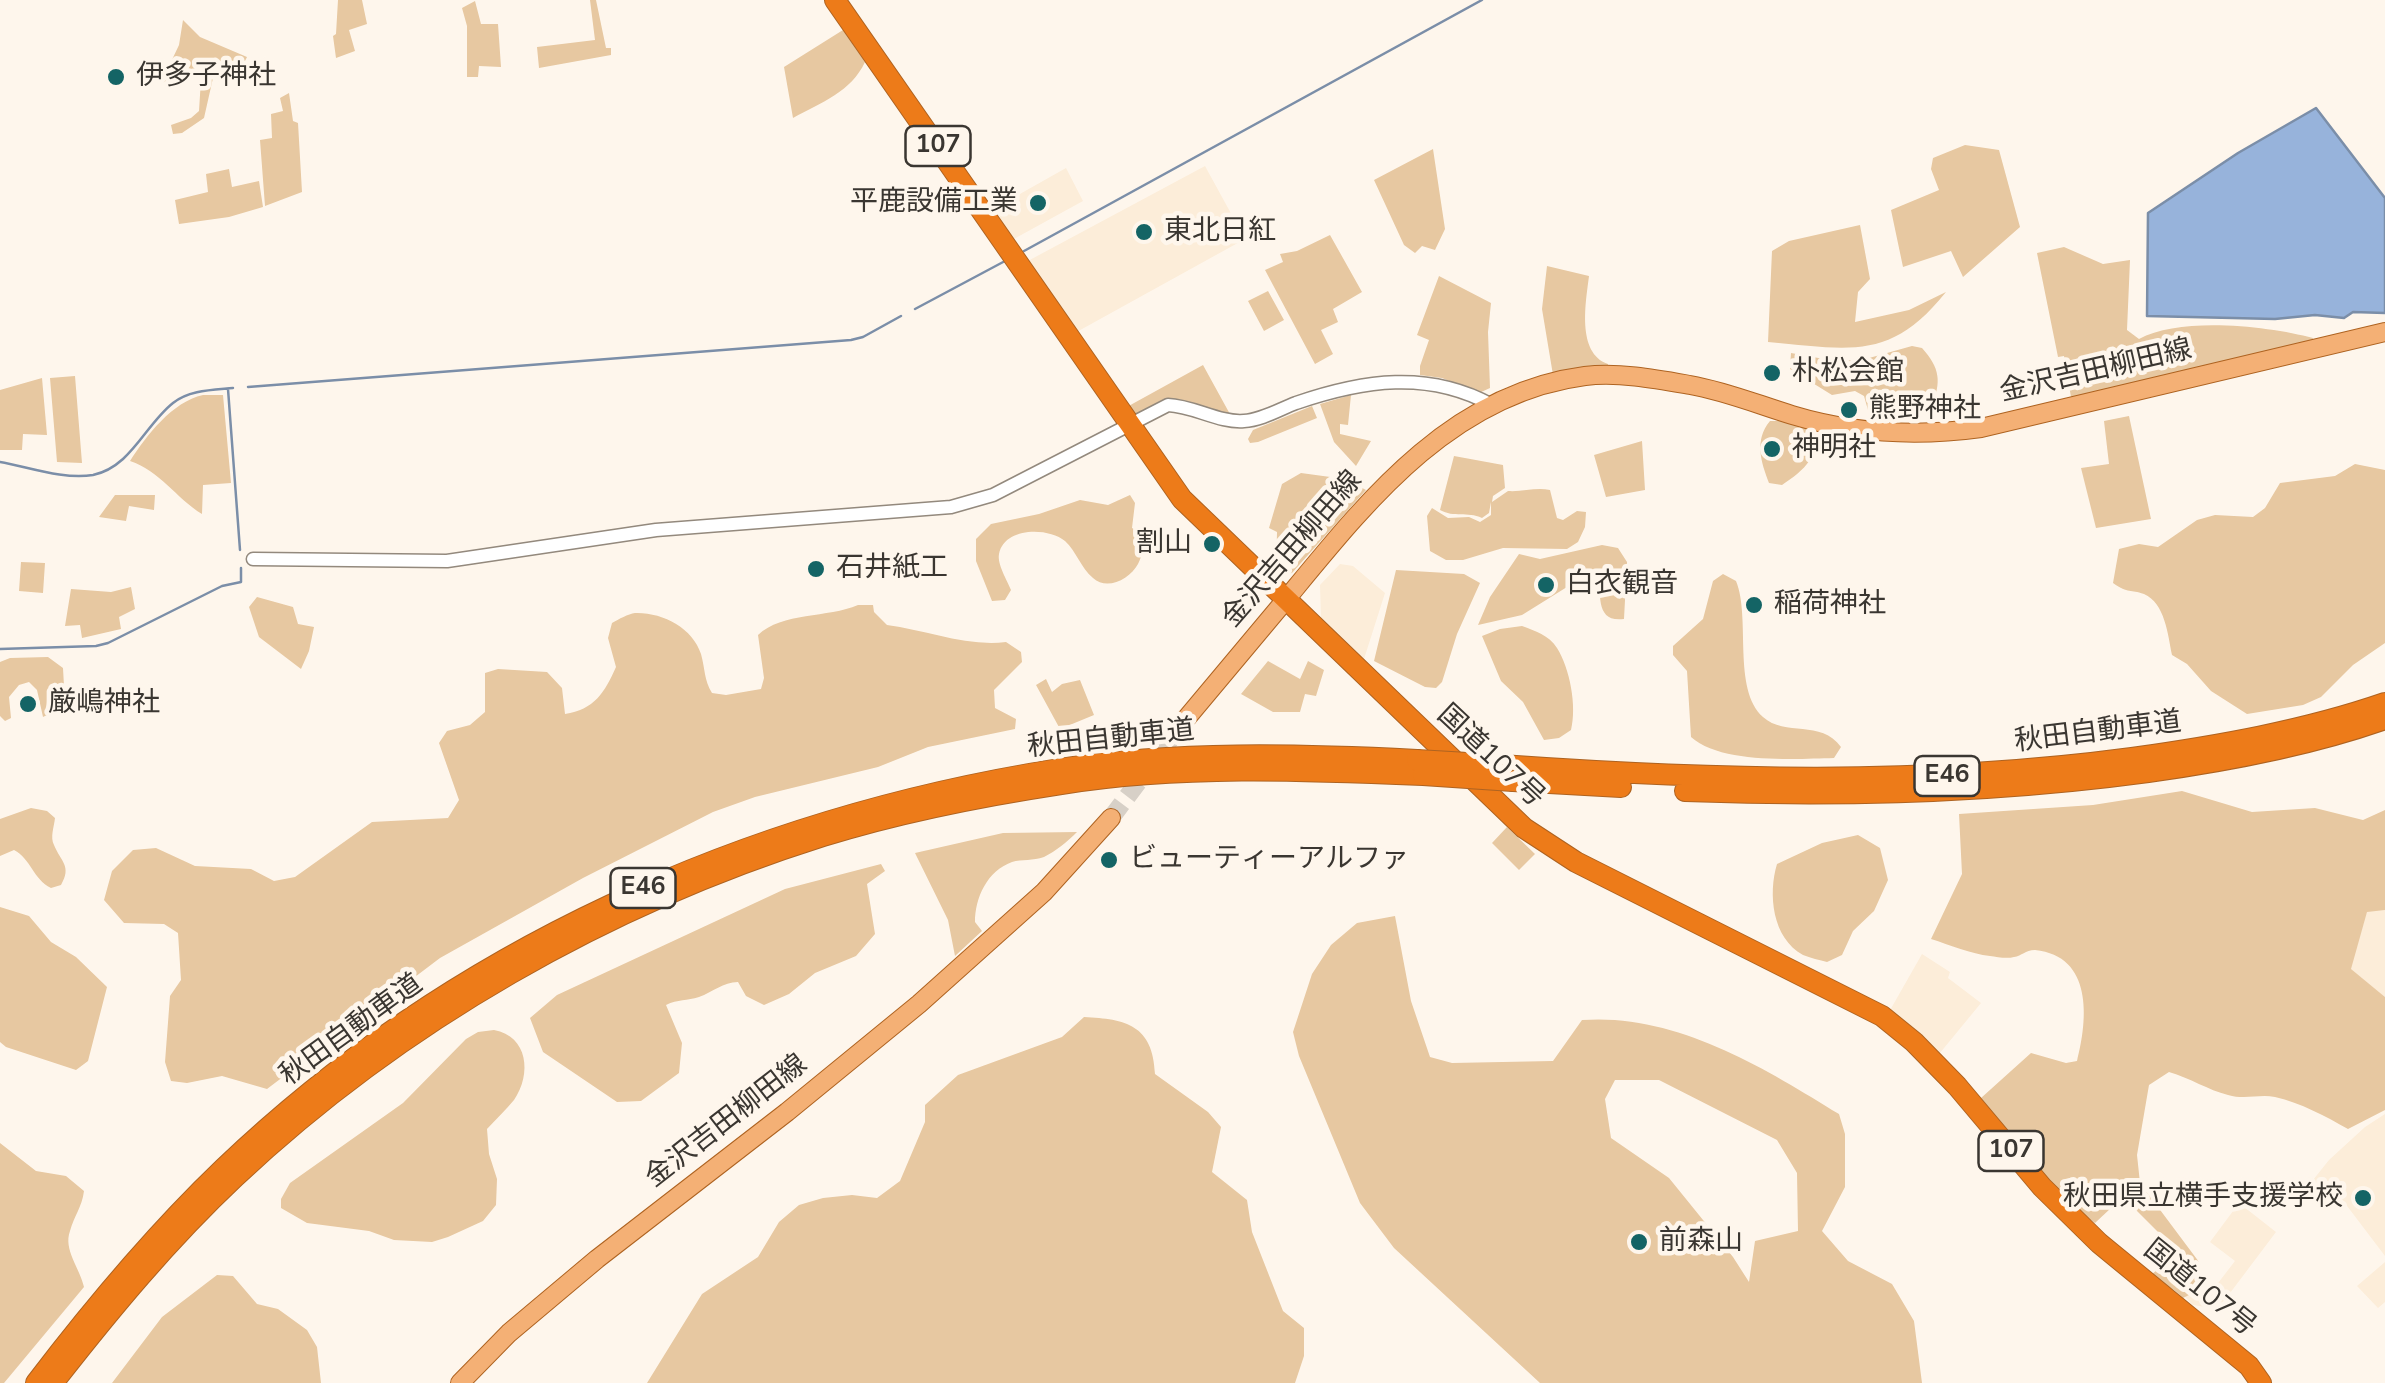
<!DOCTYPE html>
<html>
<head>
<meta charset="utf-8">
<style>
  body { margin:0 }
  canvas { display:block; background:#fef6ec }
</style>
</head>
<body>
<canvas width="2385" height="1383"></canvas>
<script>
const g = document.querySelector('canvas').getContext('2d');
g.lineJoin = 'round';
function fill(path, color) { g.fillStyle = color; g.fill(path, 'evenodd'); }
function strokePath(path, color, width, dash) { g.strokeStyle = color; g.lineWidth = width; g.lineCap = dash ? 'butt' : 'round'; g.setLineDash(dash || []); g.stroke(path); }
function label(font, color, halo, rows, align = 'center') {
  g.font = font + ' "Nunito Sans","Noto Sans JP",sans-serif'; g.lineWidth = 9; g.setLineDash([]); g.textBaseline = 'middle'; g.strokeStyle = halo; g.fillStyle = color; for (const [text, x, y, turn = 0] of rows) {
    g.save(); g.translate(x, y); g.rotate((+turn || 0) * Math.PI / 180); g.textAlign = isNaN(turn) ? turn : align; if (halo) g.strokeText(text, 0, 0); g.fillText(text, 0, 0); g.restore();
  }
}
const built = new Path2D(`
  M1205 166 1245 239 1073 334 1026 262Z
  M1066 168 1083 201 1012 240 995 208Z
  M1340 564 1353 566 1385 593 1364 659 1321 618 1320 585Z
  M2385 910V997L2350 969 2367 911Z
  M1922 954 1950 972 1948 978 1981 1003 1935 1059 1889 1012Z
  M2385 1114V1256L2338 1194 2319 1209 2305 1190 2329 1160 2365 1127Z
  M2239 1203 2276 1232 2218 1309 2193 1305 2180 1292 2184 1285 2215 1287 2235 1261 2210 1242Z
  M2385 1262V1302L2378 1308 2357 1286Z`);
const green = new Path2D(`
  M338 0H362L367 24 349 30 355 51 336 58 333 36 336 34Z
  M590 0H596L606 48H611V55L539 68 537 47 595 40Z
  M475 1 481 24H498L501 67 479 66 478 77H467V26L462 8Z
  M183 20 200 37 247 57 244 63C215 59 189 78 161 83L179 45Z
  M843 30 865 62C851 92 822 102 793 118L784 67Z
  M211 72 213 78 204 118 182 133 173 134 171 125 191 118 199 111 201 79 206 73Z
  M289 93 293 121 298 123 302 192 265 206 260 140 272 138 271 114 283 111 280 98Z
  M1965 145 1999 150 2020 227 1963 277 1951 251 1903 267 1891 210 1939 190 1931 169 1933 158Z
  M1433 149 1445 229 1435 250 1422 246 1415 253 1404 245 1374 180Z
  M229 169 232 187 259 181 263 207 229 217 179 224 175 200 208 192 206 174Z
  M1860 225 1870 279 1858 292 1855 322 1909 310 1946 292C1890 362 1849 349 1768 342L1772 251 1789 241Z
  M1330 235 1362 292 1333 309 1338 322 1321 330 1333 354 1315 364 1265 270 1283 262 1280 254 1297 251Z
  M2064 247 2103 264 2130 260 2127 330 2139 339C2180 316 2269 326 2313 338L2312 344 2071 397 2064 356 2058 357 2037 253Z
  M1547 266 1589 276C1586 301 1576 353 1608 364V369L1567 371 1553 375 1542 309Z
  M1439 276 1491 303 1488 332 1490 388 1479 393 1442 378 1420 375V366L1429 340 1417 335Z
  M1268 291 1284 320 1264 331 1248 301Z
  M1912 346 1922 348C1940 368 1942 382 1931 407 1912 414 1888 428 1870 417L1864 396 1855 391 1832 395 1790 369 1791 353 1835 361 1862 360Z
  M1203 365 1231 416 1178 399 1169 400 1131 418 1125 408Z
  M75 376 82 463 57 462 50 378Z
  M42 378 47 435 23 434 22 450H0V390Z
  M203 395H223L231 483 203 485 202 514C176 498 160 471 130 461 147 435 172 402 203 395Z
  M1351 395 1348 425 1340 424V434L1371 441 1356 466 1334 442 1320 404Z
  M1312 406 1317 418 1258 442 1250 443 1248 439 1253 430Z
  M2129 416 2151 519 2096 528 2081 468 2109 464 2104 421Z
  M1770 421H1785L1806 428C1826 453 1803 471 1782 485L1769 483C1761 462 1754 440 1770 421Z
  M1642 441 1645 490 1606 497 1594 455Z
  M1454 456 1503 465 1505 488 1493 496 1492 502 1508 491C1523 492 1536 487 1550 490L1557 518 1563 520 1577 511 1586 512 1585 527 1578 542 1567 549 1503 548 1463 560H1446L1430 551 1427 516 1432 508 1448 518 1469 517 1480 522 1491 515V502L1489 513 1482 518C1467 511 1454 518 1440 510Z
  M2355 464 2385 470V643L2353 665 2321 697 2303 705 2247 714 2211 691 2187 664 2172 655C2168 635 2165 603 2144 594 2130 589 2129 594 2113 583L2119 549 2139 544 2158 547 2197 520 2215 515 2253 517 2265 508 2280 483 2335 476Z
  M1301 473 1345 479 1366 490 1292 573 1276 576 1277 532 1269 528 1282 484Z
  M115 495H155L154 510 129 506 126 521 99 517Z
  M1130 495 1135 503 1132 528 1143 534C1143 545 1143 555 1138 564 1130 579 1107 591 1093 578 1081 568 1076 551 1065 541 1048 527 1004 527 999 554 997 564 1007 580 1011 590L1005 600 992 601 976 561V539L991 524 1039 514 1080 500 1108 505Z
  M1602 545 1618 548 1627 562 1624 619C1595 623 1601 594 1599 574L1567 587 1522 615 1478 625 1490 597 1519 554 1540 559Z
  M21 562 45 563 43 593 19 591Z
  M1396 570 1464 574 1480 583 1457 634 1442 682 1436 688 1425 687 1374 661Z
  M1723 574 1736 581C1751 617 1732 689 1763 717 1785 737 1821 719 1841 747L1834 758C1795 759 1721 764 1691 737L1687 671 1673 655V646L1703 619 1713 581Z
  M131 587 135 609 119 617 121 629 82 638 80 625 65 626 71 589 111 592Z
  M257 597 293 607 298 624 314 627 309 651 301 669 259 637 249 607Z
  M858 605H873L874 612 887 625C926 630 967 647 1006 642L1021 652 1022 662 994 690 995 708 1016 719 1015 729 928 747 878 767 755 797 713 812 583 878 440 958 267 1089 222 1076 187 1083 171 1081 165 1062 170 996 181 980 178 933 164 924 124 923 104 900 112 871 133 850 156 848 195 866 251 869 274 881 295 877 372 822 448 818 459 800 439 743 447 731 470 725 485 712V673L498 669 547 672 562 688 565 714C594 710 605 692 616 667L608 638 612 623C619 619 628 614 635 613 662 612 693 628 701 654 705 668 704 680 712 693L726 695 761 689 764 678 758 635C782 612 828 618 858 605Z
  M1522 626C1535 631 1549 635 1557 648 1570 669 1577 706 1571 730L1559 738 1544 740 1523 702 1501 681 1482 636 1500 629Z
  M48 657 63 668 64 686 53 712 43 717 37 690 29 682 19 685 9 697 11 718 5 721 0 716V662L10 658Z
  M1268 661 1300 679 1308 661 1324 670 1316 696 1305 694 1300 712H1273L1241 694Z
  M1046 679 1052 692 1062 684 1080 680 1094 715 1060 729 1036 685Z
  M2182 791 2252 812 2315 808 2363 820 2385 810V910L2367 912 2351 969 2385 997V1110L2348 1129C2325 1116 2301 1103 2275 1097 2259 1094 2245 1100 2228 1095 2208 1090 2190 1078 2169 1072L2149 1085 2137 1155 2140 1183 2199 1262 2195 1292 2183 1298C2173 1287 2162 1284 2152 1274L2162 1266 2168 1247 2162 1236 2129 1203 2111 1208 2095 1223 2066 1201 1981 1098 2031 1053 2066 1063 2077 1061C2088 1019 2093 956 2035 950 2025 950 2022 956 2014 957 2007 959 1997 957 1990 956 1971 954 1950 945 1931 939L1962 874 1959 814 2093 805Z
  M31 808 47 811 55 818C54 827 50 837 54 845 61 862 72 866 61 885L51 888C33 879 31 859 14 850L0 856V819Z
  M1507 827 1535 854 1519 870 1492 843Z
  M1077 832C1067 842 1056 851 1044 857 1033 861 1022 859 1012 862 987 871 975 898 975 922L982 931 955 956 948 920 915 853 1003 833Z
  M1858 835 1880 848 1888 880 1874 911 1853 931 1842 955 1827 962C1820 960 1810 958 1803 955 1772 938 1768 894 1777 864L1822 843Z
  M881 864 885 871 867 884 875 934 856 956 815 973 789 994 764 1005 746 996 738 982C723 982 713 992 699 997 687 1001 678 999 666 1005L682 1043 679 1073 641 1101 617 1102 543 1052 530 1018 557 995 785 889Z
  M0 907 29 916 51 942 76 957 107 987 88 1061 76 1070 6 1047 0 1042Z
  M1395 916 1411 1001 1430 1057 1452 1063 1553 1061 1582 1020C1675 1013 1763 1067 1839 1114L1845 1134V1187L1822 1231 1848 1261 1892 1284 1914 1321 1922 1383H1540L1394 1248 1360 1203 1299 1056 1293 1032 1312 974 1331 945 1357 923ZM1615 1080H1659L1777 1140 1797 1173 1798 1231 1755 1241 1749 1282 1733 1257 1669 1178 1611 1138 1605 1099Z
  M1084 1017C1126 1019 1153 1025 1155 1074L1208 1112 1221 1127 1212 1172 1247 1200 1252 1232 1283 1311 1304 1328V1356L1295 1383H647L702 1294 758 1257 779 1222 799 1205 823 1198 852 1195 877 1198 900 1181 925 1122V1105L958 1075 1062 1037Z
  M494 1030C528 1036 532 1074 514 1100 506 1110 496 1119 487 1129L489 1154 497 1179 496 1205 483 1221 448 1237 432 1242 394 1240 369 1231 307 1223 281 1208V1199L290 1183 403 1103 466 1039 478 1032Z
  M0 1143 36 1171 66 1176 84 1191C82 1207 74 1216 70 1231 63 1250 80 1268 84 1287L4 1383H0Z
  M217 1275 233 1276 257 1304 278 1309 307 1330 317 1347 321 1383H112L162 1317Z`);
const water = new Path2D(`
  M2316 108 2385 198V313L2353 312 2344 318 2315 315 2275 319 2147 316 2148 213 2238 153Z`);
const stream = new Path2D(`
  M1024 251 1482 0
  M915 309 1005 261
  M248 387 851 340 863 337 901 316
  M228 389 240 550
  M0 462C28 467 64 480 93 475 131 467 145 425 173 403 189 390 212 390 233 388
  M0 649 96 646 108 643 222 586 241 582V568`);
const majorTunnel = new Path2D(`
  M1111 818 1185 720`);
const minor = new Path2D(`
  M253 559 447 561 656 530 951 507 993 495 1168 405C1194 406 1219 423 1244 421 1262 420 1280 409 1296 403 1363 380 1428 370 1492 405`);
const major = new Path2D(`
  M1185 720C1219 679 1254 638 1288 597 1367 501 1452 393 1585 376 1619 372 1656 379 1690 385 1725 391 1759 405 1792 415 1855 434 1916 437 1981 428L2385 332
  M460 1383 509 1333 597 1259 787 1112 919 1004 1044 892 1111 818`);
const highway = new Path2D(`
  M835 0 1182 499 1524 828 1576 862 1882 1016 1914 1042 1957 1086 2042 1187 2099 1243 2249 1366 2261 1383
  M1501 765C1713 780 1922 786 2132 758 2217 746 2304 731 2385 703
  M1513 781 1621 787
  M1685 791C1840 797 1993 793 2148 772 2228 761 2309 746 2385 719
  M36 1383C94 1307 155 1234 224 1168 453 949 749 818 1059 769 1177 751 1298 754 1417 760
  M53 1383C110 1310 168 1240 235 1177 401 1021 607 904 823 836 900 812 982 796 1061 784 1180 765 1303 770 1423 775`);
const highwayBridge = new Path2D(`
  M1417 760 1501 765
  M1423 775 1513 781`);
const markers = [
  [116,77,10,"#146465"],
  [1038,203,10,"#146465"],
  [1144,232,10,"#146465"],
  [1772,373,10,"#146465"],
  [1849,410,10,"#146465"],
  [1772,449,10,"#146465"],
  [1212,544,10,"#146465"],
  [816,569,10,"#146465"],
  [1546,585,10,"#146465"],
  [1754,605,10,"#146465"],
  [28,704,10,"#146465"],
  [1109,860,10,"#146465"],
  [2363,1198,10,"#146465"],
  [1639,1242,10,"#146465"]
];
const shields = [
  [938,146,65],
  [1947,776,65],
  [643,888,65],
  [2011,1151,65]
];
const shieldNames = [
  ["107",938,146],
  ["E46",1947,776],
  ["E46",643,888],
  ["107",2011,1151]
];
const poiNames = [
  ["伊多子神社",136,77],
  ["平鹿設備工業",1018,203,"right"],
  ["東北日紅",1164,232],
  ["朴松会館",1792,373],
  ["熊野神社",1869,410],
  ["神明社",1792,449],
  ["割山",1192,544,"right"],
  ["石井紙工",836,569],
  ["白衣観音",1566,585],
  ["稲荷神社",1774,605],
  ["厳嶋神社",48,704],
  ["ビューティーアルファ",1129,860],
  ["秋田県立横手支援学校",2343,1198,"right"],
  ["前森山",1659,1242]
];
const streetNames = [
  ["金沢吉田柳田線",2096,372,-13],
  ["金沢吉田柳田線",1293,550,-49],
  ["秋田自動車道",2098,733,-7],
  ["秋田自動車道",1111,740,-6],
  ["国道107号",1490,757,43],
  ["秋田自動車道",352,1031,-36],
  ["金沢吉田柳田線",727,1122,-38],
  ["国道107号",2199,1289,39]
];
fill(built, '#fcedd9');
fill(green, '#e7c8a1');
fill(water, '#97b3db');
strokePath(water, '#7b8ea8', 2.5);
strokePath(stream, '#7b8ea8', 2.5);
strokePath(majorTunnel, '#d7d0c7', 18, [18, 9]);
strokePath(minor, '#93897d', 15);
strokePath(major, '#ae6321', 20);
strokePath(highway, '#ae6321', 22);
strokePath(minor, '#fff', 12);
strokePath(major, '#f4b075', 18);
strokePath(highway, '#ed7b19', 20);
strokePath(highwayBridge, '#ae6321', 22, []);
strokePath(highwayBridge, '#ed7b19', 20);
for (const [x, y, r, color] of markers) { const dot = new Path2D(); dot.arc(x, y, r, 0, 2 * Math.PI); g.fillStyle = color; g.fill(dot); strokePath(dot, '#fef6ec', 4); }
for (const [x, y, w] of shields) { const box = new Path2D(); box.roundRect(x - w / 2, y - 20, w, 40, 8); g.fillStyle = '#fef6ec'; g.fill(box); strokePath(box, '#3a3631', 2.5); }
label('bold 25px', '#3a3631', null, shieldNames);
label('28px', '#3a3631', '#fef6ec', poiNames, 'left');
label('28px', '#3a3631', '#fef6ec', streetNames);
</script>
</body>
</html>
